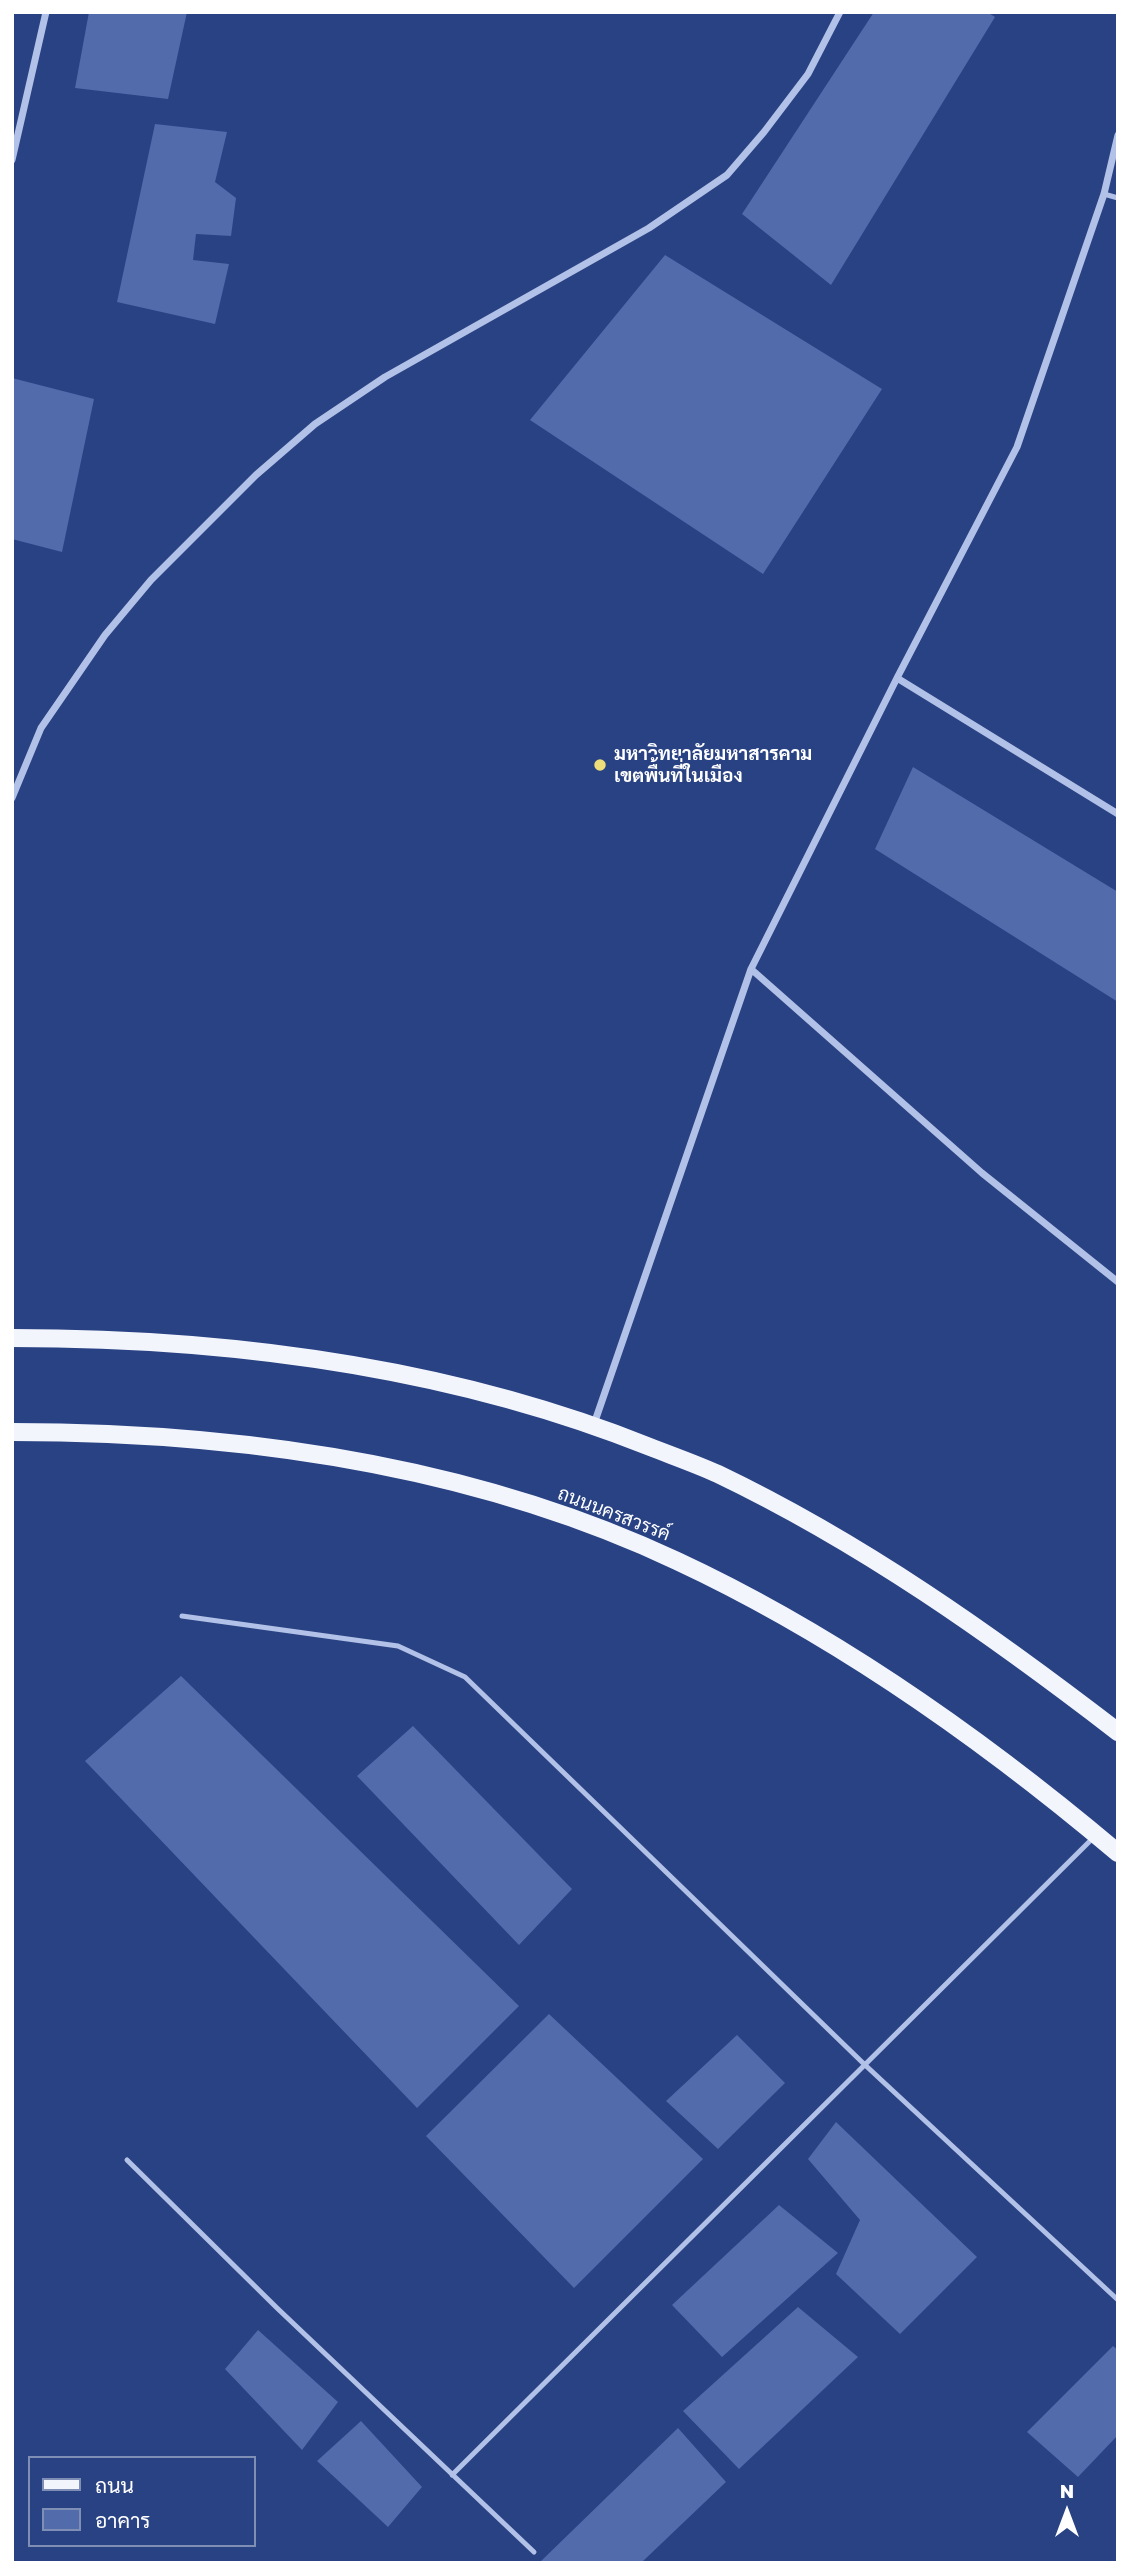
<!DOCTYPE html>
<html>
<head>
<meta charset="utf-8">
<style>
  body { margin:0 }
  #map { position:relative; width:1130px; height:2575px; overflow:hidden; background:#294283; font-family:"Golos Text",Sarabun,sans-serif }
  canvas { display:block }
  .frame { position:absolute; inset:0; border:14px solid #fff; pointer-events:none }
  .legend { position:absolute; left:28px; top:2456px; width:228px; height:91px; box-sizing:border-box; background:#294283; border:2px solid #7f8eb5; margin:0; padding:9px 12px; list-style:none; font-size:21px; color:#fff }
  .legend li { display:flex; align-items:center; gap:14px; height:35px }
  .legend b { width:35px; border:2px solid #7f8eb5 }
  .north { position:absolute; left:1032px; top:2477px; width:70px; height:70px; -webkit-text-stroke:5px #294283; paint-order:stroke; rotate:0deg; font-size:19px; font-weight:700; line-height:28px; text-align:center; color:#fff }
  .north::after { content:''; display:block; margin:auto; width:24px; height:32px; background:#fff; clip-path:polygon(50% 0,100% 100%,50% 72%,0 100%) }
</style>
</head>
<body>
<div id="map">
<canvas width="1130" height="2575"></canvas>
<div class="frame"></div>
<ul class="legend">
<li><b style="height:9px;background:#f3f5fd"></b>ถนน</li>
<li><b style="height:19px;background:#516bab"></b>อาคาร</li>
</ul>
<div class="north">N</div>
</div>
<script>
const g = document.querySelector('canvas').getContext('2d');
g.lineJoin = 'round';
function fill(path, color) { g.fillStyle = color; g.fill(path, 'evenodd'); }
function strokePath(path, color, width, dash) { g.strokeStyle = color; g.lineWidth = width; g.lineCap = dash ? 'butt' : 'round'; g.setLineDash(dash || []); g.stroke(path); }
function label(font, color, halo, rows, align = 'center') {
  g.font = font + ' "Golos Text",Sarabun,sans-serif'; g.lineWidth = 5; g.setLineDash([]); g.textBaseline = 'middle'; g.strokeStyle = halo; g.fillStyle = color; for (const [text, x, y, turn = 0] of rows) {
    g.save(); g.translate(x, y); g.rotate((+turn || 0) * Math.PI / 180); g.textAlign = isNaN(turn) ? turn : align; if (halo) g.strokeText(text, 0, 0); g.fillText(text, 0, 0); g.restore();
  }
}
const building = new Path2D(`
  M89 12H187L168 99 75 88Z
  M874 12H987L995 17 831 285 742 214Z
  M155 124 227 132 215 182 236 198 231 236 196 234 193 260 229 264 215 324 117 302Z
  M665 255 882 389 763 574 530 420Z
  M12 378 94 399 62 552 12 539Z
  M913 767 1118 892V1002L875 849Z
  M181 1676 519 2006 417 2108 85 1761Z
  M413 1726 572 1889 519 1945 357 1776Z
  M549 2014 703 2159 574 2288 426 2136Z
  M737 2035 785 2083 718 2149 666 2101Z
  M836 2122 977 2257 900 2334 836 2274 860 2220 808 2159Z
  M779 2205 838 2253 722 2357 672 2305Z
  M798 2307 858 2357 739 2469 683 2411Z
  M258 2330 338 2402 302 2450 225 2369Z
  M1113 2346 1118 2350V2435L1078 2477 1027 2432Z
  M361 2421 422 2487 388 2527 317 2461Z
  M678 2428 726 2482 641 2563H539Z`);
const lane = new Path2D(`
  M1104 194 1118 198
  M182 1616 398 1646 465 1677 864 2064 1118 2300
  M127 2160 277 2308 534 2552
  M452 2475 1094 1837`);
const street = new Path2D(`
  M12 160 46 12
  M897 678 1118 814
  M12 798 41 728 105 635 151 580 256 475 315 424 385 377 649 228 727 175 764 132 808 74 840 12
  M751 969 982 1173 1118 1282
  M594 1424 751 969 897 678 1017 447 1104 194 1118 135`);
const primary = new Path2D(`
  M12 1338C229 1338 448 1366 650 1447 673 1456 696 1464 718 1474 862 1543 992 1635 1118 1732
  M12 1432C238 1432 471 1464 677 1561 836 1635 984 1740 1118 1853`);
const markers = [
  [600,765,7,"#eede79"]
];
const poiNames = [
  ["มหาวิทยาลัยมหาสารคาม",614,754],
  ["เขตพื้นที่ในเมือง",614,776]
];
const streetNames = [
  ["ถนนนครสวรรค์",614,1514,21]
];
fill(building, '#516bab');
strokePath(lane, '#b2c1e7', 5);
strokePath(street, '#b2c1e7', 7);
strokePath(primary, '#f3f5fd', 18);
for (const [x, y, r, color] of markers) { const dot = new Path2D(); dot.arc(x, y, r, 0, 2 * Math.PI); g.fillStyle = color; g.fill(dot); strokePath(dot, '#294283', 2.5); }
label('bold 19px', '#fff', '#294283', poiNames, 'left');
label('19px', '#fff', '#294283', streetNames);
</script>
</body>
</html>
